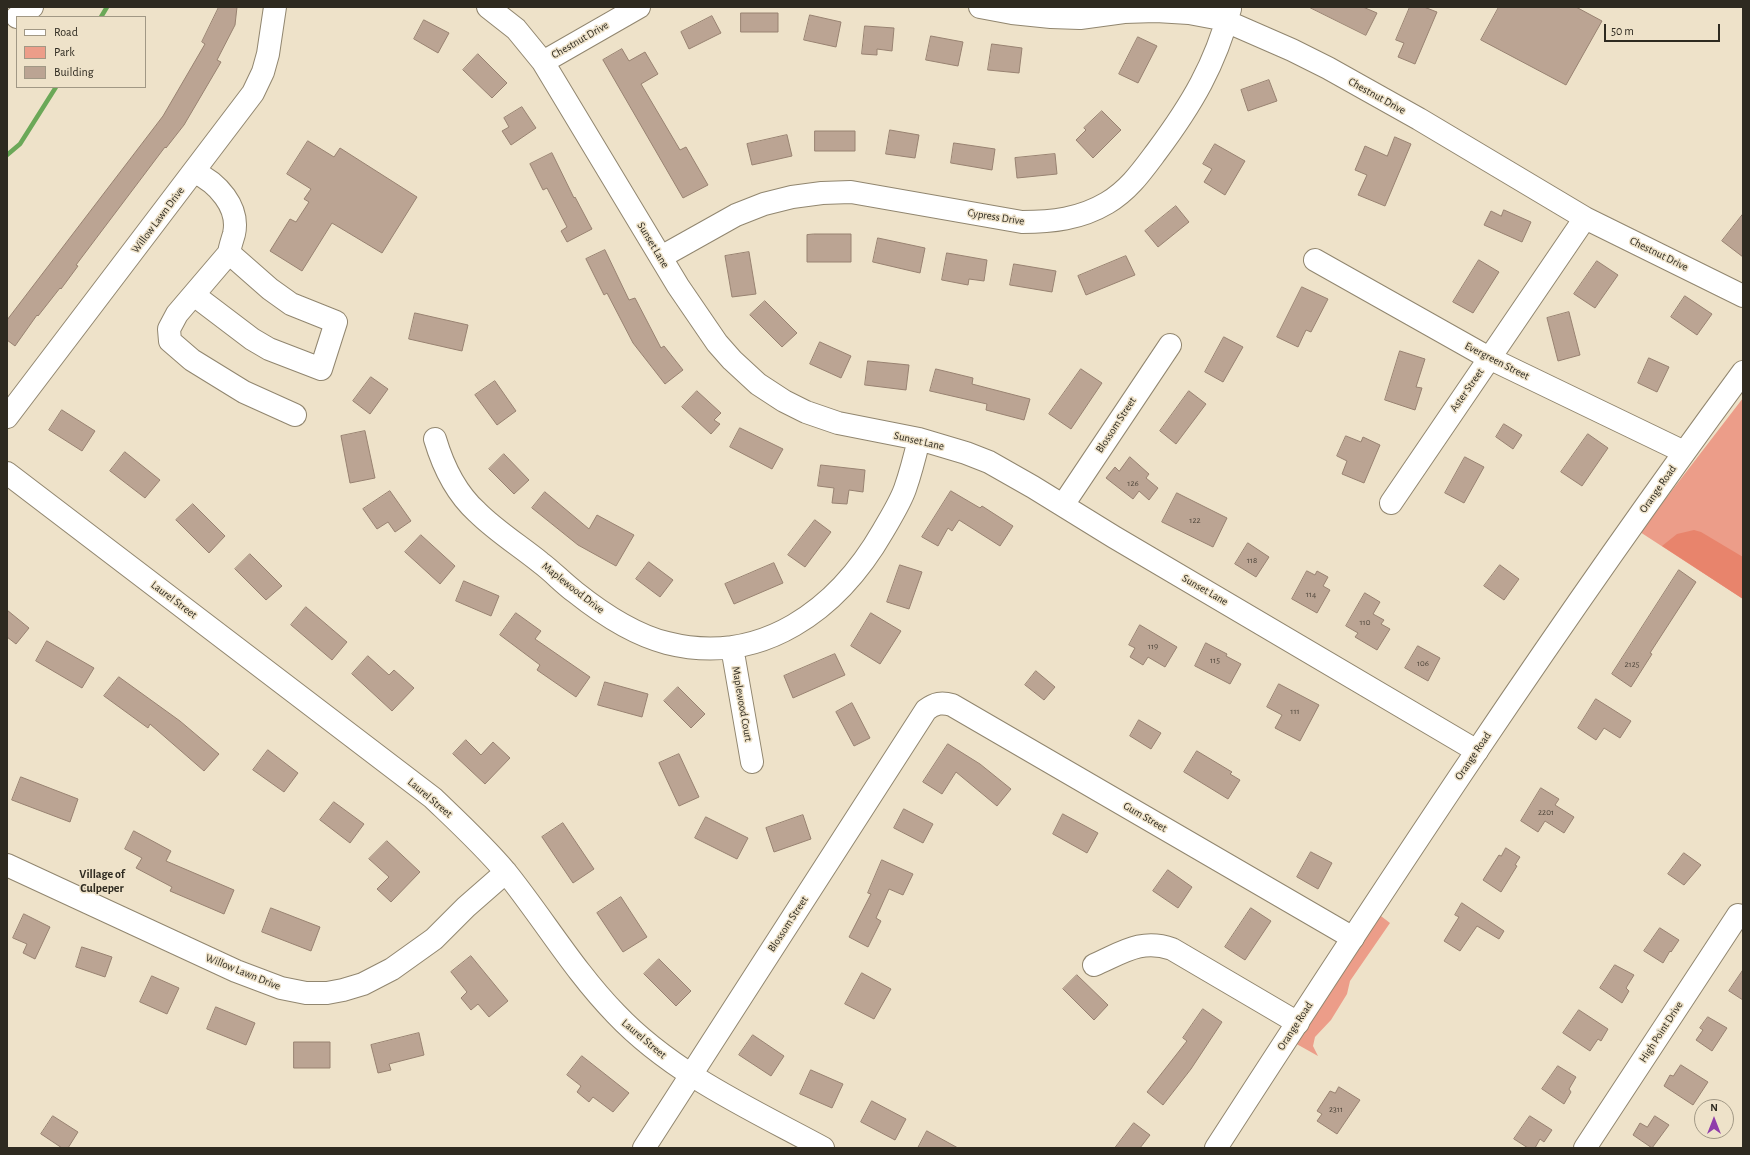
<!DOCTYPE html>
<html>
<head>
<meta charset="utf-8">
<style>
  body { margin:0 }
  #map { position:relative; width:1750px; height:1155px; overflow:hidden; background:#eee2c9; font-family:"Alegreya Sans",sans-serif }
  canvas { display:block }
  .frame { position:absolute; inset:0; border:8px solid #2e2a20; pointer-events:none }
  .legend { position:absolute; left:16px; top:16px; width:130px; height:72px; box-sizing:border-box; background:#eee2c9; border:1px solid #a19885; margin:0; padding:5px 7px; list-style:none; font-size:12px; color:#2e2a20 }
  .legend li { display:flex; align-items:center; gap:8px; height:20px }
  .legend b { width:20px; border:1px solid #a19885 }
  .north { position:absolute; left:1694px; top:1099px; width:40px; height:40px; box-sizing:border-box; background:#eee2c9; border:1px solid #a19885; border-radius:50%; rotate:0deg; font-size:11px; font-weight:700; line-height:16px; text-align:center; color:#2e2a20 }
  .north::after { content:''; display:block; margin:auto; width:14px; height:18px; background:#903dab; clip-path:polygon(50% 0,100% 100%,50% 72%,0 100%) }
  .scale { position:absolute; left:1604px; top:24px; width:116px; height:18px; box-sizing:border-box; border:2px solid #2e2a20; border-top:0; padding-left:5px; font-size:12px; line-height:14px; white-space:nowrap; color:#2e2a20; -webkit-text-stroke:3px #eee2c9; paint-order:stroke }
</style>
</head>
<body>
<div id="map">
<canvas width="1750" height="1155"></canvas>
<div class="frame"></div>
<ul class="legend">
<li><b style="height:5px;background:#fff"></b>Road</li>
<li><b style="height:11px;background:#ec9d89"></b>Park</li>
<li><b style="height:11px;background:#bba493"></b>Building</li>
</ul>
<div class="north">N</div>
<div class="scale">50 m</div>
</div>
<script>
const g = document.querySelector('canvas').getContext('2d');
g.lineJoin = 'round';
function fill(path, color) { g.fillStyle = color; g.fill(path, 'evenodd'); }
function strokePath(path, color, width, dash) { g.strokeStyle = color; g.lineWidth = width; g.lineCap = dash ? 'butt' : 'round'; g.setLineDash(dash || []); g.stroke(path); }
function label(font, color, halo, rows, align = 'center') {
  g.font = font + ' "Alegreya Sans",sans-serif'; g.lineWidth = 3; g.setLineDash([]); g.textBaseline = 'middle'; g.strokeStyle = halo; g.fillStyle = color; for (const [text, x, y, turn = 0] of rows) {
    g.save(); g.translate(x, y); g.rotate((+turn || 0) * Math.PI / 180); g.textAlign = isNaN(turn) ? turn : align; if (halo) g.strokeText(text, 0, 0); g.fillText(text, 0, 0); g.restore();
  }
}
const green = new Path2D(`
  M1743 398V599L1640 532Z
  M1377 913 1390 923 1350 981 1347 994 1331 1020 1315 1037 1313 1046 1318 1056 1293 1042Z`);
const forest = new Path2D(`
  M1694 530 1701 532 1743 557V599L1662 546 1677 534Z`);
const stream = new Path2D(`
  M101 17 107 7
  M7 155 20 144 56 87`);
const building = new Path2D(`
  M219 7H237L235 25 217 60 221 62 184 125 166 148 165 147 76 265 78 266 61 289 60 288 38 316 37 315 15 346 7 340V320L163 116 205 44 202 42Z
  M1309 7H1363L1377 13 1366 35Z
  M1410 7H1424L1437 12 1415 64 1398 57 1404 43 1396 40Z
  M1499 7H1576L1602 21 1566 85 1481 40Z
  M741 13H778V32H741Z
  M810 15 841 22 836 47 804 40Z
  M712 16 721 33 689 49 681 32Z
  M424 20 449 33 438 53 414 39Z
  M865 26 894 28 892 51 877 49V55L862 54Z
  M931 36 963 42 958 66 926 60Z
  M1138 37 1157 46 1138 83 1119 74Z
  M992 44 1022 48 1019 73 988 70Z
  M622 49 629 61 645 52 658 74 641 84 680 150 686 147 708 185 683 198 603 60Z
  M478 54 507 83 492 98 463 70Z
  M1269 80 1277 101 1248 111 1241 90Z
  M522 107 536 128 511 145 502 131 509 127 504 118Z
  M1102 111 1121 130 1093 158 1076 140 1086 130 1084 128Z
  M890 130 919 135 915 158 886 154Z
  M815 131H855V151H815Z
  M787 135 792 156 752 165 747 144Z
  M1395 137 1411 144 1385 206 1358 195 1367 175 1355 170 1365 146 1387 156Z
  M308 141 334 157 340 148 417 197 382 253 332 223 302 271 270 251 290 219 296 222 309 202 304 199 311 189 287 174Z
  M954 143 995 149 992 170 951 163Z
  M1215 144 1245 161 1225 195 1204 182 1212 169 1203 164Z
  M552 153 574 198 575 197 592 229 567 242 561 231 567 227 547 188 543 190 530 164Z
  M1055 154 1057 174 1017 178 1015 158Z
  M1176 206 1189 222 1158 247 1145 231Z
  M1504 210 1531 222 1522 242 1484 225 1491 211 1501 216Z
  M1743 214V257L1722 241Z
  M814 234H851V262H807V235Z
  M878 238 925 248 920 273 873 262Z
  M605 250 629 300 635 298 661 348 664 346 683 370 665 384 633 343 607 293 604 295 586 259Z
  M749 252 756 294 732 297 725 256Z
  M947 253 987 260 984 281 969 279 968 285 942 280Z
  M1126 256 1135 275 1086 295 1078 276Z
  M1479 260 1499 272 1473 313 1453 302Z
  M1597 261 1618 275 1595 308 1574 294Z
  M1014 264 1056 271 1052 292 1010 285Z
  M1302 287 1328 299 1311 332 1306 330 1298 347 1277 337Z
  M1685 296 1712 314 1697 335 1671 317Z
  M765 301 797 333 782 347 750 315Z
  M1569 312 1580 355 1558 361 1547 318Z
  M415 313 468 325 462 351 409 339Z
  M1224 337 1243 347 1223 382 1205 372Z
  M820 342 851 356 841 378 810 364Z
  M1400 351 1425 359 1416 387 1422 388 1415 410 1385 400Z
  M1649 358 1669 367 1657 392 1638 383Z
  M868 361 909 365 906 390 865 385Z
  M936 369 973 378 972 384 1030 399 1024 420 986 410 987 404 930 391Z
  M1081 369 1102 383 1071 429 1049 414Z
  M371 377 388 389 370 414 353 401Z
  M495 381 516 411 497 425 475 395Z
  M697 391 721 413 714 420 720 424 711 434 682 407Z
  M1189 391 1206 404 1176 444 1160 431Z
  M62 410 95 431 82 451 49 430Z
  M1504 424 1522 435 1513 449 1496 437Z
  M740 428 783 449 772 469 730 447Z
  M365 431 375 478 350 483 341 436Z
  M1588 434 1608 448 1582 486 1561 472Z
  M1346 436 1361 442 1363 437 1380 445 1364 483 1342 474 1347 461 1337 456Z
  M125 452 160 480 145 498 110 471Z
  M504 454 529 480 514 494 489 469Z
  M1130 457 1149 474 1146 478 1158 488 1149 500 1139 491 1133 499 1106 478 1115 467 1119 471Z
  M1465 457 1484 467 1464 503 1445 493Z
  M821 465 865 470 863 492 849 490 847 504 832 503 834 488 818 486Z
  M390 491 411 521 395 532 388 522 377 529 363 509Z
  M951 491 980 508 982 506 1013 526 1000 546 959 520 952 531 948 528 938 546 922 537Z
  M545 492 589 529 597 515 634 535 616 566 578 545 532 508Z
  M1177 493 1227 518 1213 547 1162 522Z
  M193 504 225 536 209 553 176 520Z
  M815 520 831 532 805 567 788 555Z
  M421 535 455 566 440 584 405 552Z
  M1248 543 1269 557 1256 577 1235 564Z
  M250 554 282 586 266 600 235 569Z
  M649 562 673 580 660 597 636 579Z
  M774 563 783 583 734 604 725 584Z
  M900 565 922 572 909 609 887 602Z
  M1500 565 1519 579 1504 600 1484 586Z
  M1679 570 1696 582 1650 653 1652 654 1631 687 1612 674Z
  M1307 571 1315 575 1317 571 1328 577 1323 586 1330 590 1317 613 1292 599Z
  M464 581 499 596 491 616 456 601Z
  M1365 593 1380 602 1373 614 1384 620 1381 624 1390 629 1377 650 1355 637 1358 633 1346 626Z
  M306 607 347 642 332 660 291 625Z
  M7 610 29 628 16 644 7 637Z
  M516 613 541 631 535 639 590 677 576 697 537 670 540 665 500 635Z
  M871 613 901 631 880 664 851 646Z
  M1140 625 1177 647 1165 667 1148 657 1143 665 1130 657 1135 648 1129 645Z
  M47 641 94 668 82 688 36 661Z
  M1206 643 1227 654 1226 656 1241 664 1230 684 1195 666Z
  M1418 646 1440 658 1428 681 1405 668Z
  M835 654 845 675 793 698 784 676Z
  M368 656 389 675 394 670 414 688 392 711 352 674Z
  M1036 671 1055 687 1044 700 1025 685Z
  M119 677 180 721 219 754 204 771 150 724 148 728 104 696Z
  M605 682 648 694 642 717 598 705Z
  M1279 684 1319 705 1300 741 1275 728 1282 715 1267 707Z
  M678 687 705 714 691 728 664 701Z
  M1596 699 1631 721 1620 738 1604 728 1596 740 1578 728Z
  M852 703 870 738 854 746 836 712Z
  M1139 720 1161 733 1151 749 1130 736Z
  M466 740 481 755 493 742 510 758 485 784 453 754Z
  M948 744 980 764 1011 789 997 806 956 772 942 794 923 782Z
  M268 750 298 773 284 792 253 770Z
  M1197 751 1232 772 1230 774 1240 780 1228 799 1184 772Z
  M679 754 699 797 679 806 659 763Z
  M21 777 78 799 70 822 12 800Z
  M1541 788 1559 799 1555 805 1574 817 1564 833 1545 821 1538 832 1521 821Z
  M334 802 364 824 350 843 320 820Z
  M904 809 933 824 923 843 894 828Z
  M1063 814 1098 833 1087 853 1053 834Z
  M803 815 811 839 774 852 766 828Z
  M706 817 748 838 737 859 695 838Z
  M563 823 594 869 573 883 542 837Z
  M134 831 171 851 166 861 234 890 224 914 170 891 172 887 136 868 142 858 125 849Z
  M387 841 420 872 391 902 377 889 389 877 369 859Z
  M1506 848 1520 857 1515 865 1517 866 1501 892 1483 880 1499 855 1501 856Z
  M1311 852 1332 863 1318 889 1297 877Z
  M1684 853 1701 865 1684 885 1668 874Z
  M882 860 913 874 903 895 889 889 876 918 881 921 868 947 849 937 871 894 868 893Z
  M1168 870 1192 887 1178 908 1153 891Z
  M621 897 647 937 623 952 597 913Z
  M1462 903 1504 931 1499 939 1477 926 1460 951 1444 941 1459 917 1455 915Z
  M271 908 320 927 311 951 262 932Z
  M1251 908 1271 921 1245 960 1225 947Z
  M24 914 50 927 35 959 23 953 27 944 13 938Z
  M1660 928 1679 940 1671 952 1670 951 1663 963 1644 951Z
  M82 947 112 957 105 977 76 967Z
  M471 956 508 1001 489 1017 478 1004 471 1010 461 998 467 992 451 972Z
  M659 959 691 991 676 1006 644 974Z
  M1615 965 1634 975 1626 988 1629 991 1622 1003 1600 988Z
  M1743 970V1000L1729 991Z
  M862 973 891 989 874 1019 845 1004Z
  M1077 975 1108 1005 1094 1020 1063 989Z
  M152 976 179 988 167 1014 140 1002Z
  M216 1007 255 1023 246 1045 207 1029Z
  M1203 1009 1222 1022 1191 1069 1163 1105 1147 1092 1187 1041 1183 1038Z
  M1579 1010 1608 1029 1601 1041 1598 1039 1590 1051 1563 1033Z
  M1708 1017 1727 1028 1712 1051 1696 1040 1703 1030 1700 1028Z
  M419 1033 424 1055 389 1064 391 1070 378 1073 371 1045Z
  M753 1035 784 1056 771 1076 739 1055Z
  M294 1042H330V1068H294Z
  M582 1056 629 1093 613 1112 593 1097 589 1102 577 1092 581 1086 567 1075Z
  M1681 1065 1708 1082 1693 1105 1664 1086 1670 1075 1673 1076Z
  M1558 1066 1576 1077 1569 1089 1571 1092 1564 1104 1542 1089Z
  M811 1070 843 1084 832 1108 800 1094Z
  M1339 1087 1360 1100 1337 1134 1317 1121 1322 1114 1317 1111 1330 1091 1335 1093Z
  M872 1101 906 1119 895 1140 861 1122Z
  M53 1116 78 1132 68 1148H62L41 1134Z
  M1530 1116 1552 1130 1544 1142 1540 1139 1535 1148H1528L1514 1139Z
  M1655 1116 1669 1125 1652 1148 1633 1135 1640 1123 1647 1127Z
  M1134 1123 1150 1135 1140 1148H1115Z
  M927 1131 958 1148H918Z`);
const minor = new Path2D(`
  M488 7 516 29 543 62 678 286 717 343 732 360 758 384 784 401 806 412 838 423 919 439 966 453 989 462 1033 487 1114 537 1477 751
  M980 7 1012 13 1051 17 1080 18 1124 12 1156 11 1189 13 1221 19 1292 50 1328 68 1419 119 1585 218 1743 296
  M17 17 32 7
  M543 62 639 7
  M194 172C217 182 240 207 234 234 232 241 230 246 229 253L270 289 291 304 336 322 321 369 269 349 252 339 194 295
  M229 253 177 314 169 329 170 341 192 360 244 392 295 415
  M661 257 736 215 764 204 792 197 822 193 851 192 1022 222C1052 222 1080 219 1107 203 1129 190 1142 171 1157 151 1192 104 1215 65 1230 9
  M1315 260 1489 358 1684 452
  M7 417 253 93 263 72 268 54 275 7
  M435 439C443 466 456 493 477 512 496 531 520 546 541 563 553 572 563 583 575 592 600 612 635 635 667 643 762 667 838 609 883 531 891 517 900 503 905 489 911 472 915 456 919 439
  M7 473 433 798C458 822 483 845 505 871 543 918 574 971 616 1014 673 1074 751 1109 823 1148
  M1391 503 1585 218
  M1063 505 1170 345
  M732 647 752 762
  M7 865 236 971 281 988 306 993H327L343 990 363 984 392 969 434 939 466 907 506 872
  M1094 965C1122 953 1141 938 1172 949L1298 1023
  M644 1148 926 710C935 703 942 702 952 705L1353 938
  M1585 1148 1738 915`);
const major = new Path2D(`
  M1216 1148C1386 885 1557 624 1743 372`);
const numberNames = [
  ["126",1133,483],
  ["122",1195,520],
  ["118",1252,560],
  ["114",1311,594],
  ["110",1365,622],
  ["119",1153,646],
  ["115",1215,660],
  ["106",1423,663],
  ["2125",1632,664],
  ["111",1295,711],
  ["2201",1546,812],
  ["2311",1336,1109]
];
const streetNames = [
  ["Chestnut Drive",580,40,-30],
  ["Chestnut Drive",1377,96,29],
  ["Cypress Drive",996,217,9],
  ["Willow Lawn Drive",158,220,-53],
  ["Sunset Lane",653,245,59],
  ["Chestnut Drive",1659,254,26],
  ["Evergreen Street",1497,361,27],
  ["Aster Street",1467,390,-55],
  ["Blossom Street",1116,425,-57],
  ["Sunset Lane",919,441,13],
  ["Orange Road",1658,489,-55],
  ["Maplewood Drive",573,588,38],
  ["Sunset Lane",1205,590,30],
  ["Laurel Street",174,600,37],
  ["Maplewood Court",742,704,80],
  ["Orange Road",1473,756,-56],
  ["Laurel Street",430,798,40],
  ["Gum Street",1145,817,30],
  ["Blossom Street",788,924,-57],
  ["Willow Lawn Drive",243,972,22],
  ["Orange Road",1295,1026,-57],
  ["High Point Drive",1661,1032,-57],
  ["Laurel Street",644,1039,40]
];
const neighbourhoodNames = [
  ["Village of",102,874],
  ["Culpeper",102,888]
];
fill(green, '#ec9d89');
fill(forest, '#e8846c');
strokePath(stream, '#6ba858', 4.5);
fill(building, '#bba493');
strokePath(building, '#988271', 1);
strokePath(minor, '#91866f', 24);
strokePath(major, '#91866f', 24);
strokePath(minor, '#fff', 22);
strokePath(major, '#fff', 22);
label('9px', '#51483d', null, numberNames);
label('11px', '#2e2a20', '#eee2c9', streetNames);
label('bold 12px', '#2e2a20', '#eee2c9', neighbourhoodNames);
</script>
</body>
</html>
